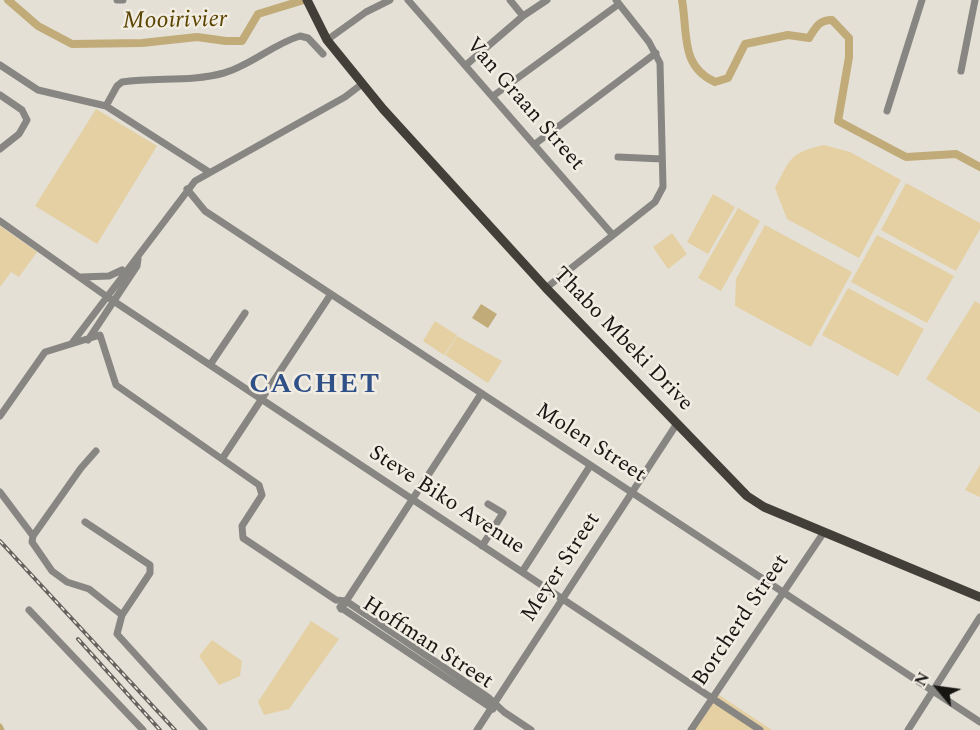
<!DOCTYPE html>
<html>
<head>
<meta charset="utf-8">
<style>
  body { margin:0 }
  #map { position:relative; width:980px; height:730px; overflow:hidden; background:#e4e0d6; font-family:Spectral,serif }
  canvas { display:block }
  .north { position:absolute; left:908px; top:658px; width:60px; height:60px; -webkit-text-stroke:4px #f2ede3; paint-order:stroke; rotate:299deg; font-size:16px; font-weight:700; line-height:24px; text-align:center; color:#181613 }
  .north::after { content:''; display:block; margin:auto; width:21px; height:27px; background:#181613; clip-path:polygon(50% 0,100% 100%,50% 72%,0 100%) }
</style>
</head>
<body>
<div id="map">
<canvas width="980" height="730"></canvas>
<div class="north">N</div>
</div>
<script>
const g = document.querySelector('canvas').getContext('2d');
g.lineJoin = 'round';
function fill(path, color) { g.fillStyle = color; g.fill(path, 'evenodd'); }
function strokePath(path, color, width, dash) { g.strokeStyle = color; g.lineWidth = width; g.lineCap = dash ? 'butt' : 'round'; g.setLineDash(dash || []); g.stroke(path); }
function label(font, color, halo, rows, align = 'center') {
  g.font = font + ' Spectral,serif'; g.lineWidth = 5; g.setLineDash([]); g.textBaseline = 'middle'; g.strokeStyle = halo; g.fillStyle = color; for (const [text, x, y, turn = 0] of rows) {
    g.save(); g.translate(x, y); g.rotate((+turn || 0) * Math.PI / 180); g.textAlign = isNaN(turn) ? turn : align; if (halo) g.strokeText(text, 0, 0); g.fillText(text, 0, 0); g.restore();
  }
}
const green = new Path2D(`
  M96 109 157 146 97 244 35 206Z
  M824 145 850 152 901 180 859 258 787 219 775 188C791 158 789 153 824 145Z
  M906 183 980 223V229L956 271 881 230Z
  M713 194 735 207 708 254 687 242Z
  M738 208 760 221 721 291 698 278Z
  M765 225 852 272 811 347 735 306 736 279Z
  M0 226 37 252 19 277 11 272 0 287Z
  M672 233 687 254 668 269 653 247Z
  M877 235 954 276 927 323 851 282Z
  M848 288 924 329 898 376 822 335Z
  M975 301 980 304V413L926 379Z
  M435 321 457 335 444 355 423 341Z
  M457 336 502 361 488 383 445 355Z
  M980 465V497L965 490Z
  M311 621 339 639 289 709 264 715 258 702Z
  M212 640 242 661 240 676 219 685 199 656Z
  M716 693 772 730H692Z`);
const water = new Path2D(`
  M481 304 497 314 488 328 472 318Z`);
const canal = new Path2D(`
  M0 726 2 730`);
const river = new Path2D(`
  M8 0 38 26 72 44 142 43 197 37 226 41H242L258 14 304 0
  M682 0C688 34 680 66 715 82L728 78 745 44 788 35 809 38C816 27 819 20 832 20L849 38V57L838 121 906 157 956 154 980 167`);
const minor = new Path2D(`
  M117 0H123
  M408 0 612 234
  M510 0 523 16
  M327 40 366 12 390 0
  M0 65 38 90 106 106 209 172
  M466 65 523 16 547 0
  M961 71 975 0
  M0 95 22 110 27 120 19 134 0 149
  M493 96 619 4
  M106 106 117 86 122 82C156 77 191 82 224 73 252 65 273 44 300 36L308 38 323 54
  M887 111 922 0
  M535 144 656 53
  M618 157 662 159
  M187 189 205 211 980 722
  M0 221 106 296 760 730
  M81 277 109 276 122 270
  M546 288 655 202 663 187 660 63 649 42 616 0
  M88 340 137 266 138 259
  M72 343 195 181 345 97 362 84
  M210 365 245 313
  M0 416 45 352 100 335 116 385 259 485 262 495 242 526 243 538 336 600 346 601 489 698 504 712 531 730
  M96 451 81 468 33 536 32 542 52 571 67 582 89 589 122 615
  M222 459 331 294
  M0 492 33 536
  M85 522 150 565V573L122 615 117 634 204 730
  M482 546 503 513 488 504
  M522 572 590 466
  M340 607 493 709
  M341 609 481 394
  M29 610 143 730
  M477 730 676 425
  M691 730 824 532
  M908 730 980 617`);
const major = new Path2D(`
  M307 0 327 40 383 109 546 288 747 496 764 507 980 597`);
const rail = new Path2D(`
  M0 541 175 730
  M78 639 160 730`);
const streetNames = [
  ["Van Graan Street",524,105,49],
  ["Thabo Mbeki Drive",622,340,46],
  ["Molen Street",590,444,33],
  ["Steve Biko Avenue",446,501,33],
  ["Meyer Street",562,568,-57],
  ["Borcherd Street",742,621,-56],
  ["Hoffman Street",427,644,33]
];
const waterNames = [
  ["Mooirivier",175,22,-1]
];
const districtNames = [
  ["CACHET",315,387]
];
fill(green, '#e4d0a2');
fill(water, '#c1ab78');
strokePath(canal, '#c1ab78', 5);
strokePath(river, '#c1ab78', 8);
strokePath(minor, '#888682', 7);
strokePath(major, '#423f38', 9);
strokePath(rail, '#66635e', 4);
strokePath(rail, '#f2ede3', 1.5, [4.5]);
label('22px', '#181613', '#f2ede3', streetNames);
label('italic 24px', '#5a4400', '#f2ede3', waterNames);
g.letterSpacing = '1.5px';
label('bold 28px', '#305088', '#f2ede3', districtNames);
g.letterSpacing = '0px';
</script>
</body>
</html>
